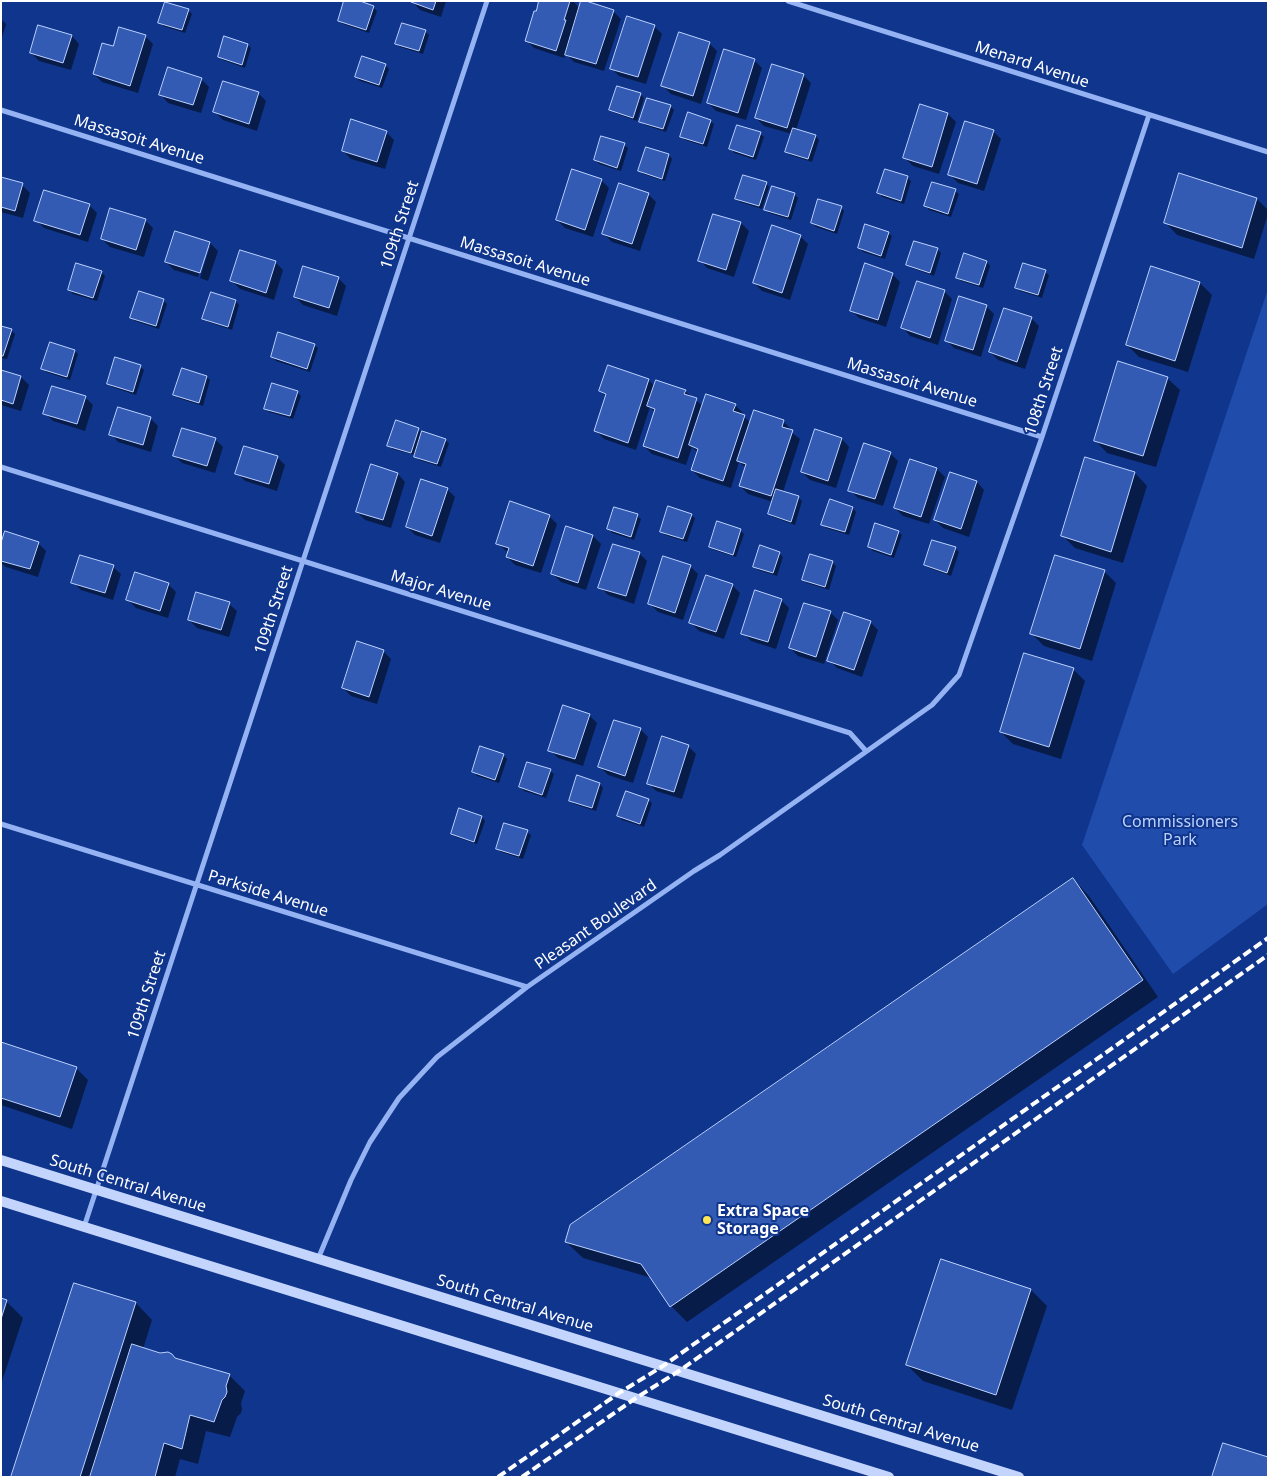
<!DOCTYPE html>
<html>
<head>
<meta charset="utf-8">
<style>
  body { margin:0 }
  #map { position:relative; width:1269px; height:1478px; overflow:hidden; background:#0f358c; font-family:"Noto Sans",sans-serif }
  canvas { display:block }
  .frame { position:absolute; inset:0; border:2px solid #fff; pointer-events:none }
</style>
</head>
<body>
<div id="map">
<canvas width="1269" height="1478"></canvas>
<div class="frame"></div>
</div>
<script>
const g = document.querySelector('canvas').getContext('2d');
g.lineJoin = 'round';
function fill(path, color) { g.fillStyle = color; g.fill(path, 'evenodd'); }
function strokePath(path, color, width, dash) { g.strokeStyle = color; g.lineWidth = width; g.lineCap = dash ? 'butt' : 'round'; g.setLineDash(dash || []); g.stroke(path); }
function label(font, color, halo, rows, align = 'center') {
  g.font = font + ' "Noto Sans",sans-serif'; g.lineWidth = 4; g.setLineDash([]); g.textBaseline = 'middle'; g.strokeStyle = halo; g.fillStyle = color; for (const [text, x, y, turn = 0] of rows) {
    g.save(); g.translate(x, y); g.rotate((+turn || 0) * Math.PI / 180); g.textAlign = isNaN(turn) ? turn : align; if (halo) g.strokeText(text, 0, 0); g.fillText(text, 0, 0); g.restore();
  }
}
const green = new Path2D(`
  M1268 289V904L1173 974 1082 845Z`);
const shadow = new Path2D(`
  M412 1H446L441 17 420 10Z
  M541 1H573L580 9 613 11 621 19 604 71 574 62 566 54 564 58 534 48 526 40Z
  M373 7 377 11 369 33 343 24 339 21Z
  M188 10 192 14 185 33 163 26 159 22Z
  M1 19 6 24 1 41Z
  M654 26 662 34 646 84 619 76 611 68Z
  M39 27 72 36 79 44 71 70 39 61 31 53Z
  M425 31 429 35 423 54 400 47 396 43Z
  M145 36 153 44 138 93 102 82 94 74 114 48Z
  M709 43 717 51 701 104 671 94 663 86Z
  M248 45 251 48 245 68 223 60 219 57Z
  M754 60 762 68 746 120 716 111 708 103Z
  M385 65 389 69 382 88 360 81 356 77Z
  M803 75 811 83 796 130 816 136 819 140 812 162 790 155 787 152 792 134 764 126 756 118Z
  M201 79 209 87 201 113 168 103 161 95Z
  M258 93 266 101 257 131 223 120 215 112Z
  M640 94 644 98 637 121 615 113 611 110Z
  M670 106 674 110 666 132 645 125 641 122Z
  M948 114 956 122 939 174 913 166 905 158Z
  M710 121 714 124 707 147 685 140 681 136Z
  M993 131 1001 139 984 191 958 183 950 175Z
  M386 132 394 140 385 169 351 159 343 151Z
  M760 133 764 137 756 160 734 153 731 149Z
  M624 145 628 148 621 171 599 164 595 160Z
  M647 148 669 155 672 159 665 181 643 174 640 171Z
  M886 171 908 178 911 181 904 204 882 197 879 193Z
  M1 178 22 185 30 193 23 218 1 212Z
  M601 180 609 188 593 237 565 228 557 220Z
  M766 183 769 187 762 209 740 202 737 199Z
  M955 191 959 194 951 217 929 210 926 206Z
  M648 194 656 202 640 251 612 242 604 234Z
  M794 194 798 198 791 220 769 213 766 210Z
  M1257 199 1268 210V214L1254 259 1177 235 1165 222Z
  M89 205 97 213 88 242 44 228 36 220Z
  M841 207 844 211 837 234 816 227 812 223Z
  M714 215 741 223 749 231 734 277 707 268 700 260Z
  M145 220 153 228 144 257 110 247 102 239Z
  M888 233 892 236 885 259 863 252 859 248Z
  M800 236 808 244 790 300 762 291 754 283Z
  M210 243 218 251 208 281 200 278 210 246H208L198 277 174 270 166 262Z
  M937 249 941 253 934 276 912 268 908 265Z
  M275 262 283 270 274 300 240 289 232 281Z
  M987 262 990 266 983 288 961 281 957 278Z
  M101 272 105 276 97 301 73 294 69 290Z
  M1045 272 1049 275 1042 298 1020 291 1016 287Z
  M892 274 900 282 886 327 859 318 851 310Z
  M338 278 346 286 337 316 303 305 295 297Z
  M1200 283 1212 295 1188 372 1139 357 1127 345Z
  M944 291 952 299 938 345 910 336 903 328Z
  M212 294 236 301 239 305 232 330 208 322 204 319Z
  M163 300 167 304 159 329 135 321 131 318Z
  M986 306 994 314 981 357 954 348 946 340Z
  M1031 318 1039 326 1025 369 998 360 990 352Z
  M1 327 11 330 15 334 7 359 1 358Z
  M314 345 318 348 310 372 276 361 272 357Z
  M75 351 78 354 70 380 46 372 43 368Z
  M140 366 144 370 136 395 112 387 109 384Z
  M608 367 649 380 655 387 685 391 703 406 735 405 743 413 742 415 751 423 783 421 791 429 790 431 800 439 783 492 799 498 802 501 795 525 773 517 769 514 773 502 748 494 740 486 746 468 739 462 731 488 700 478 692 470 698 453 692 447 686 465 652 454 644 446 655 412 650 407 636 450 604 439 596 431 607 397 600 391Z
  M1 371 21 377 29 385 21 411 1 405Z
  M207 377 210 380 203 406 178 398 175 394Z
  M1167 378 1180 390 1156 467 1107 453 1095 440Z
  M297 392 301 396 293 419 269 412 266 408Z
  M85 397 93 405 85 431 53 421 45 413Z
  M150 418 158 426 151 452 118 442 111 434Z
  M418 429 423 434 445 440 449 443 441 467 419 460 415 455 392 449 389 445Z
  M215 439 223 447 215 473 182 463 174 455Z
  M842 439 849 447 836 488 810 480 802 472Z
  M890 453 898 461 883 506 858 498 850 490Z
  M277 457 285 465 277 491 245 481 237 473Z
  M1086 459 1135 473 1147 486 1123 563 1075 548 1063 536Z
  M911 461 937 469 945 477 929 524 903 516 895 508Z
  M398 474 405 482 391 528 365 520 357 512Z
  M977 482 984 490 969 537 943 528 935 520Z
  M447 489 455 497 440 543 415 535 407 527Z
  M853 508 856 512 849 535 826 528 823 524Z
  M691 515 695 518 687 542 665 535 661 531Z
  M549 516 557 524 541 573 515 565 507 557 509 552 506 551 498 543Z
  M637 516 641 519 634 540 612 533 609 529Z
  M567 528 593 536 601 544 586 590 561 582 553 574Z
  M740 530 744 534 736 557 714 550 710 546Z
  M898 532 902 535 894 558 873 551 869 547Z
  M38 543 46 551 38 577 6 567 1 563V547Z
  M955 548 959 552 951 576 929 568 925 565Z
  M639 553 647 561 634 604 608 595 600 587Z
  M779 553 783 557 777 576 758 570 755 567Z
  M811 556 833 563 836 566 829 590 807 583 803 579Z
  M690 566 698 574 683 620 658 612 650 604Z
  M113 567 121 574 113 600 81 590 73 582Z
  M1104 571 1116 583 1092 661 1044 646 1032 634Z
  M168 584 176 592 168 618 136 608 128 600Z
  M732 585 740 593 724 639 699 631 691 623Z
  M781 600 789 608 776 649 751 641 743 633Z
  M229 604 237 611 229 637 197 628 189 620Z
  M830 612 838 620 824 664 798 656 790 648Z
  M870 622 878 630 862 677 837 668 829 660Z
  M383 651 391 659 377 704 351 696 343 688Z
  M1073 669 1085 681 1061 759 1013 744 1001 732Z
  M589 715 597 723 583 766 558 758 550 750Z
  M640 729 648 737 633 783 608 775 600 767Z
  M688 746 696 754 682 799 656 791 648 783Z
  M503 755 507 759 499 783 477 776 474 772Z
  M550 771 554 774 546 798 524 791 520 787Z
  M600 784 603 788 596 811 574 804 570 801Z
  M648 800 652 803 644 827 622 820 619 816Z
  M482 817 485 821 477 844 456 837 452 834Z
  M527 832 531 835 523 859 501 852 497 848Z
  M1073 879 1089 896 1158 997 687 1322 671 1306 652 1278 583 1258 566 1242Z
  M1 1043 76 1068 88 1080 72 1129 1 1105Z
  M942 1261 1031 1290 1047 1306 1012 1410 923 1381 907 1365Z
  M75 1285 136 1303 152 1320 143 1349 229 1375 245 1391 241 1403 242 1409 241 1413 237 1417 230 1437 206 1431 198 1464 180 1459 175 1477H12Z
  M1 1300 7 1302 23 1318 1 1384Z`);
const building = new Path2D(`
  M344 1H360L374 6 366 30 338 21Z
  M411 1H436L433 10 411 2Z
  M539 1H570L564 20H566L556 51 525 41 534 11H536Z
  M581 1H586L614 10 596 64 565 55Z
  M165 2 189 9 182 30 158 23Z
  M627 16 655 25 638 77 610 69Z
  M402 23 426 30 419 51 395 44Z
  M38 25 72 35 63 63 30 53Z
  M119 27 146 35 130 86 93 74 102 43 113 46Z
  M679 32 710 42 693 96 661 86Z
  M224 36 248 44 242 65 218 57Z
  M724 49 755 59 738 113 707 103Z
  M362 56 386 64 379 85 355 77Z
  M772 64 804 74 787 128 755 118Z
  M168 67 202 78 193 105 159 95Z
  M223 81 259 92 249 124 213 112Z
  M617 86 641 93 633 118 609 110Z
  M647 98 671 105 663 129 639 122Z
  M920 104 948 113 932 167 903 158Z
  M688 112 711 120 703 144 680 137Z
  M351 119 387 131 377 162 342 151Z
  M965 121 994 130 977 184 948 175Z
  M737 125 761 132 753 157 729 149Z
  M793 128 816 135 808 159 785 152Z
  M601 136 625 143 617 168 594 160Z
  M646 147 669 154 662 179 638 171Z
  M572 169 602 179 585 230 556 220Z
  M885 169 908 176 901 201 877 193Z
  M1179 173 1257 198 1242 248 1164 223Z
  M743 175 767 182 759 206 735 199Z
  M1 177 23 183 15 211 1 207Z
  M932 182 956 189 948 214 924 206Z
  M619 183 649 193 632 244 602 234Z
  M772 186 795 193 788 217 764 210Z
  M44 190 90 204 80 235 34 221Z
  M818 199 842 206 834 231 811 223Z
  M110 208 146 219 136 250 101 239Z
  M713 214 741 222 726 270 698 261Z
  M865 224 889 232 881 256 858 248Z
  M772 225 801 235 782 293 753 283Z
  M175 231 210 242 200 273 165 262Z
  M914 241 938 248 930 273 906 265Z
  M240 250 276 261 266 293 230 281Z
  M964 253 987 261 979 285 956 278Z
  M76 263 102 271 93 298 68 290Z
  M865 263 893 273 878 320 850 311Z
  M1023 263 1046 270 1038 295 1015 288Z
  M303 266 339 277 329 308 294 297Z
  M1151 266 1200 282 1175 361 1126 345Z
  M917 281 945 290 930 338 901 328Z
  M139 291 164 299 156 326 130 318Z
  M211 292 236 300 228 327 202 319Z
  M959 296 987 305 973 350 945 341Z
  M1004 308 1032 317 1017 362 989 352Z
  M1 326 12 329 3 356H1Z
  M278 332 315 344 307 369 271 357Z
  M50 342 75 350 67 377 41 369Z
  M115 357 141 365 133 392 107 384Z
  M1118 361 1168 377 1143 456 1094 441Z
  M608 365 649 379 628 443 594 431 606 394 599 391Z
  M182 368 207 376 199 403 173 395Z
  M1 370 21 376 13 404 1 400Z
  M656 380 686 390 684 394 697 398 678 458 643 446 655 409 647 406Z
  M272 383 298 391 290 416 264 409Z
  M52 386 86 396 77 424 43 414Z
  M706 394 736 404 733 411 745 415 723 481 691 470 698 449 689 445Z
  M118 407 151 417 143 445 109 435Z
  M754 410 784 420 782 427 793 430 771 496 739 486 746 464 737 461Z
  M396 420 419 428 411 453 387 446Z
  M182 428 216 438 207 466 173 456Z
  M815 429 842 438 828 481 801 472Z
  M422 431 446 439 437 464 414 457Z
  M864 443 891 452 875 499 848 491Z
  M244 446 278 456 269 484 235 474Z
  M1085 457 1135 472 1111 552 1061 536Z
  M910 459 937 468 921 517 894 508Z
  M371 464 398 473 383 520 356 512Z
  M950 472 977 481 961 529 934 520Z
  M421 479 448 488 432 536 406 527Z
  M776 489 799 496 791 522 768 514Z
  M830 499 853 507 845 532 821 525Z
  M510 501 550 515 533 566 506 557 509 548 496 544Z
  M668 506 692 514 683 539 660 532Z
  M614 507 638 514 631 537 607 529Z
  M717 521 741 529 733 555 709 547Z
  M875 523 899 531 891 555 868 547Z
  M566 526 593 535 578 583 551 574Z
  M5 531 39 542 30 569 1 561V543Z
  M932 540 956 547 947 573 924 565Z
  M613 544 640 552 626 596 598 588Z
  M760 545 780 552 773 573 753 567Z
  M810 554 833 561 825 587 802 580Z
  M80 555 114 565 105 593 71 583Z
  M1055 555 1105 570 1080 649 1030 634Z
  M663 556 691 565 675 613 648 604Z
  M135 572 169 583 160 611 126 600Z
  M706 575 733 584 716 632 689 623Z
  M755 590 782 599 768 642 741 634Z
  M196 592 230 602 221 630 188 620Z
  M804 603 831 611 816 657 789 648Z
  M844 612 871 621 854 670 827 661Z
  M357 641 384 650 369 697 342 688Z
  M1024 653 1074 668 1049 747 1000 732Z
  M563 705 590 714 575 759 548 751Z
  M614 720 641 728 625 776 598 767Z
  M662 736 689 745 674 792 647 784Z
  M480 746 504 754 495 780 472 772Z
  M527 762 551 769 542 795 519 787Z
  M577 775 600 783 592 808 569 801Z
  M626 791 649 799 640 824 617 816Z
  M459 808 482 816 474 842 451 834Z
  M504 823 528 830 519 856 496 849Z
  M1073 878 1143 980 670 1307 641 1264 565 1242 570 1225Z
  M1 1042 77 1067 60 1117 1 1098Z
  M941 1259 1031 1289 996 1395 906 1365Z
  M74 1283 136 1302 80 1477H11Z
  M1 1298 7 1300 1 1319Z
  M132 1344 160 1353 168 1352 172 1354 175 1358 230 1374 226 1386 227 1392 225 1397 222 1400 214 1422 190 1415 182 1449 164 1443 155 1477H90Z
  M1223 1443 1268 1457V1477H1212Z`);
const street = new Path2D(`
  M788 1 1268 152
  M1 110 1042 437
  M1 467 303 561 850 733 866 751
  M1 824 527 987
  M84 1227 487 1
  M318 1259 351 1180 370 1142 399 1098 437 1057 527 987 694 871 720 855 932 705 959 675 1042 437 1149 115`);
const secondary = new Path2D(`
  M1 1160 1019 1477
  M1 1201 889 1477`);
const rail = new Path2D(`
  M498 1477 619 1393 663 1366 1268 938
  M522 1477 636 1398 679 1371 1268 955`);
const markers = [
  [707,1220,5,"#ffe557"]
];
const streetNames = [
  ["Menard Avenue",1032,65,18],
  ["Massasoit Avenue",139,140,17],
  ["109th Street",400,225,-72],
  ["Massasoit Avenue",525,262,17],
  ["Massasoit Avenue",912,383,17],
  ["108th Street",1044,391,-72],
  ["Major Avenue",441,591,17],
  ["109th Street",274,610,-72],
  ["Parkside Avenue",268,894,17],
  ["Pleasant Boulevard",596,925,-35],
  ["109th Street",147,995,-72],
  ["South Central Avenue",128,1184,17],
  ["South Central Avenue",515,1304,17],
  ["South Central Avenue",901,1424,17]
];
const parkNames = [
  ["Commissioners",1180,822],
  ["Park",1180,840]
];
const poiNames = [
  ["Extra Space",717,1211],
  ["Storage",717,1229]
];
fill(green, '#204cac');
fill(shadow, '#0007');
fill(building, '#335bb4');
strokePath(building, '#bcd1fe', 1);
strokePath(street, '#95b3f3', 5);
strokePath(secondary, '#c4d5fd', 10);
strokePath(rail, '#fff', 4, [9, 4]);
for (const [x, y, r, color] of markers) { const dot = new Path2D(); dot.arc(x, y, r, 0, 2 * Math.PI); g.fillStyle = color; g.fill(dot); strokePath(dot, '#0f358c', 2); }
label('16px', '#fff', '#0f358c', streetNames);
label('16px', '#bcd1fe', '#0f358c', parkNames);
label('bold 16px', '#fff', '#0f358c', poiNames, 'left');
</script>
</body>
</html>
